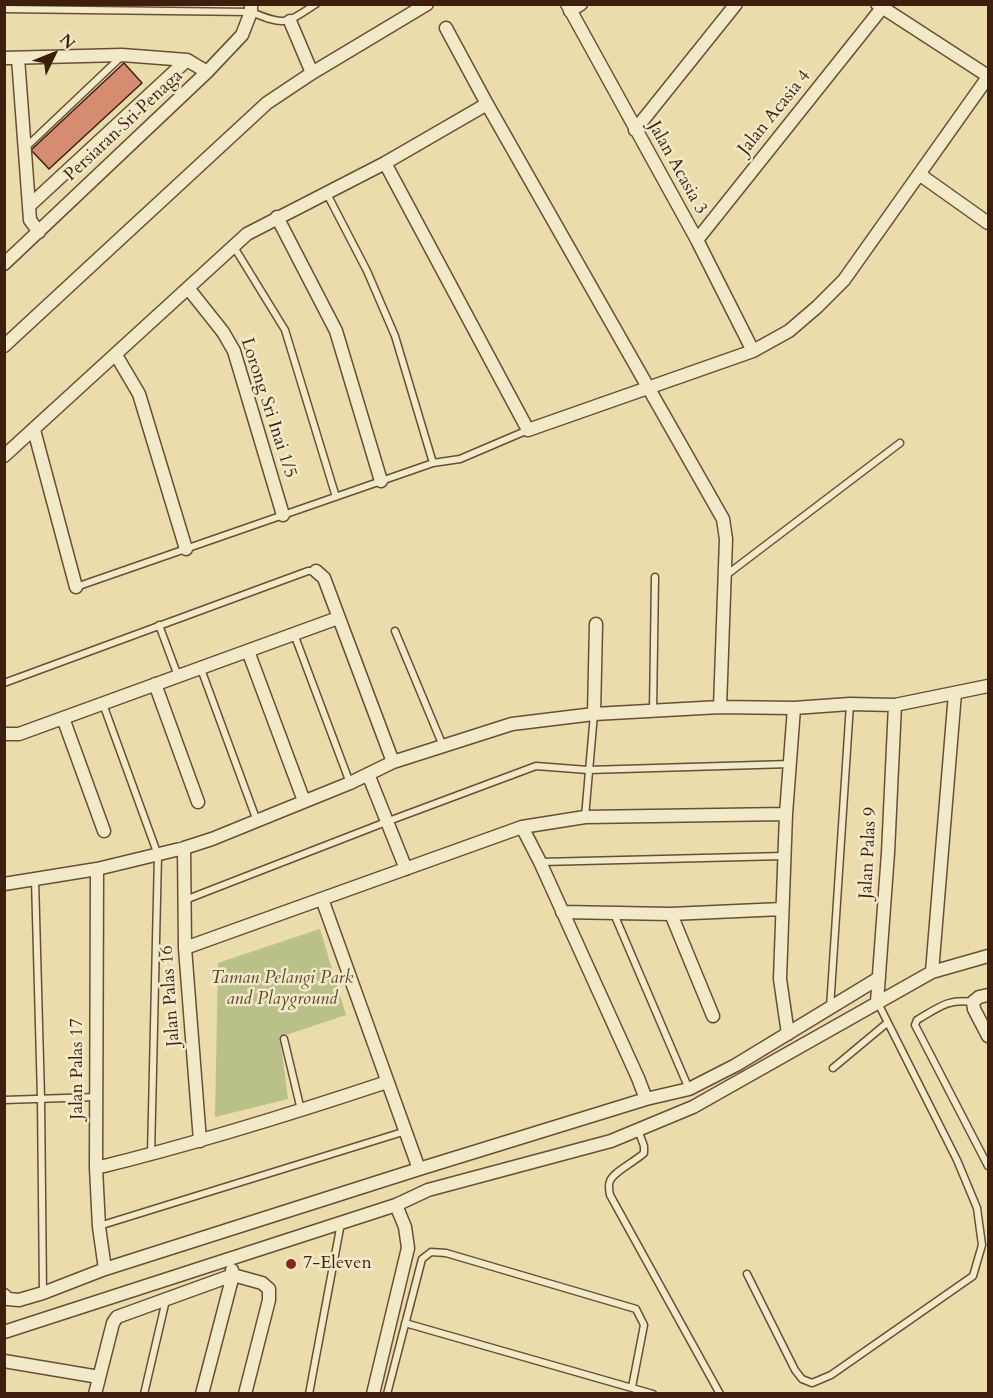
<!DOCTYPE html>
<html>
<head>
<meta charset="utf-8">
<style>
  body { margin:0 }
  #map { position:relative; width:993px; height:1398px; overflow:hidden; background:#ebddab; font-family:Cardo,serif }
  canvas { display:block }
  .frame { position:absolute; inset:0; border:6px solid #3e1f0e; pointer-events:none }
  .north { position:absolute; left:24px; top:24px; width:60px; height:60px; -webkit-text-stroke:4px #f2e9c8; paint-order:stroke; rotate:47deg; font-size:16px; font-weight:700; line-height:24px; text-align:center; color:#3e1f0e }
  .north::after { content:''; display:block; margin:auto; width:21px; height:27px; background:#3e1f0e; clip-path:polygon(50% 0,100% 100%,50% 72%,0 100%) }
</style>
</head>
<body>
<div id="map">
<canvas width="993" height="1398"></canvas>
<div class="frame"></div>
<div class="north">N</div>
</div>
<script>
const g = document.querySelector('canvas').getContext('2d');
g.lineJoin = 'round';
function fill(path, color) { g.fillStyle = color; g.fill(path, 'evenodd'); }
function strokePath(path, color, width, dash) { g.strokeStyle = color; g.lineWidth = width; g.lineCap = dash ? 'butt' : 'round'; g.setLineDash(dash || []); g.stroke(path); }
function label(font, color, halo, rows, align = 'center') {
  g.font = font + ' Cardo,serif'; g.lineWidth = 5; g.setLineDash([]); g.textBaseline = 'middle'; g.strokeStyle = halo; g.fillStyle = color; for (const [text, x, y, turn = 0] of rows) {
    g.save(); g.translate(x, y); g.rotate((+turn || 0) * Math.PI / 180); g.textAlign = isNaN(turn) ? turn : align; if (halo) g.strokeText(text, 0, 0); g.fillText(text, 0, 0); g.restore();
  }
}
const green = new Path2D(`
  M320 929 346 1015 280 1037 288 1099 215 1117 218 963Z`);
const building = new Path2D(`
  M124 63 142 83 49 169 31 150Z`);
const service = new Path2D(`
  M4 9 251 12C286 26 285 24 316 4
  M25 148 122 56
  M326 192 367 271 395 336 433 463
  M234 247 285 330 336 497
  M725 576 900 443
  M76 587 433 463 460 459 528 430
  M159 625 178 676
  M395 631 443 746
  M294 634 350 783
  M201 669 257 821
  M4 683 308 571H316
  M103 704 158 855 151 1155
  M653 711 655 577
  M585 817 594 714
  M541 862 784 856
  M35 879 41 1098 43 1293
  M185 900 386 822 536 766 588 770 790 764
  M614 914 689 1089
  M973 1002C948 998 938 1008 917 1020L915 1025 988 1166
  M830 1008 850 704
  M284 1039 301 1110
  M833 1068 887 1023
  M4 1100 96 1097
  M638 1130 644 1146V1153C636 1161 613 1172 610 1181 608 1185 609 1190 610 1195L720 1394
  M99 1226 406 1131
  M747 1274 795 1370 802 1379 812 1383 831 1375 973 1276 982 1245 977 1208 957 1160 878 1003
  M405 1323 653 1394
  M144 1394 166 1300
  M309 1394 341 1223
  M387 1394 422 1259 431 1252 446 1253 636 1309 644 1325 632 1387`);
const minor = new Path2D(`
  M567 4 697 240 753 351
  M877 4 988 76
  M570 11 581 4
  M290 21 312 73
  M446 28 487 104 723 519 726 539 720 707
  M4 58 122 55 187 60 207 72
  M18 58 30 220 39 232
  M635 130 736 4
  M385 163 528 430 753 351 789 331 817 307 844 280 988 77
  M919 174 988 223
  M29 206 187 60
  M277 217 336 331 381 481
  M697 240 882 8
  M4 264 207 72 242 35 251 12V4
  M188 288 223 332 234 351 283 515
  M4 346 267 103 312 73 427 4
  M116 355 139 394 186 549
  M34 430 76 587
  M4 456 247 234 385 163 487 104
  M316 571 324 578 393 762
  M248 651 304 801
  M155 684 198 802
  M594 714 596 624
  M63 718 104 831
  M4 734H19L338 618
  M368 774 406 869
  M522 827 540 862 638 1078 646 1099
  M184 848 185 948 200 1141
  M97 869 96 1168 99 1227 105 1269
  M4 884 97 869 184 848 212 839 350 783 393 762 512 724 594 714 720 707 794 708 850 704 895 705 988 686
  M322 899 419 1169
  M562 912 671 914 782 909
  M671 914 713 1016
  M185 948 522 827 585 817 786 814
  M932 972 955 693
  M988 995 979 997 973 1002 974 1009 988 1036
  M877 1002 888 853 895 705
  M788 1034 780 979 786 814 794 708
  M96 1168C195 1144 291 1114 387 1082
  M4 1295 8 1299 19 1300 43 1293 105 1269 419 1169 646 1099 689 1089 736 1065 879 978
  M4 1332 396 1205 428 1190 611 1141 693 1107 932 972 988 956
  M4 1361 99 1377
  M95 1394 113 1323 117 1317 233 1275 262 1283 269 1289V1300L245 1394
  M202 1394 233 1275 232 1270
  M373 1394 408 1248 405 1227 396 1205`);
const markers = [
  [291,1264,6,"#8f2418"]
];
const streetNames = [
  ["Jalan Acasia 4",775,113,-51],
  ["Persiaran Sri Penaga",124,126,-43],
  ["Jalan Acasia 3",677,168,61],
  ["Lorong Sri Inai 1/5",268,408,72],
  ["Jalan Palas 9",869,853,-87],
  ["Jalan Palas 16",171,996,-94],
  ["Jalan Palas 17",78,1069,-90]
];
const parkNames = [
  ["Taman Pelangi Park",282,979],
  ["and Playground",282,1000]
];
const poiNames = [
  ["7-Eleven",303,1264]
];
fill(green, '#b9c088');
fill(building, '#d58c71');
strokePath(building, '#3e1f0e', 1.5);
strokePath(service, '#694e35', 9);
strokePath(minor, '#694e35', 15);
strokePath(service, '#f2e9c8', 6);
strokePath(minor, '#f2e9c8', 12);
for (const [x, y, r, color] of markers) { const dot = new Path2D(); dot.arc(x, y, r, 0, 2 * Math.PI); g.fillStyle = color; g.fill(dot); strokePath(dot, '#f2e9c8', 2); }
label('18px', '#3e1f0e', '#f2e9c8', streetNames);
label('italic 18px', '#5d472c', '#f2e9c8', parkNames);
label('18px', '#3e1f0e', '#f2e9c8', poiNames, 'left');
</script>
</body>
</html>
